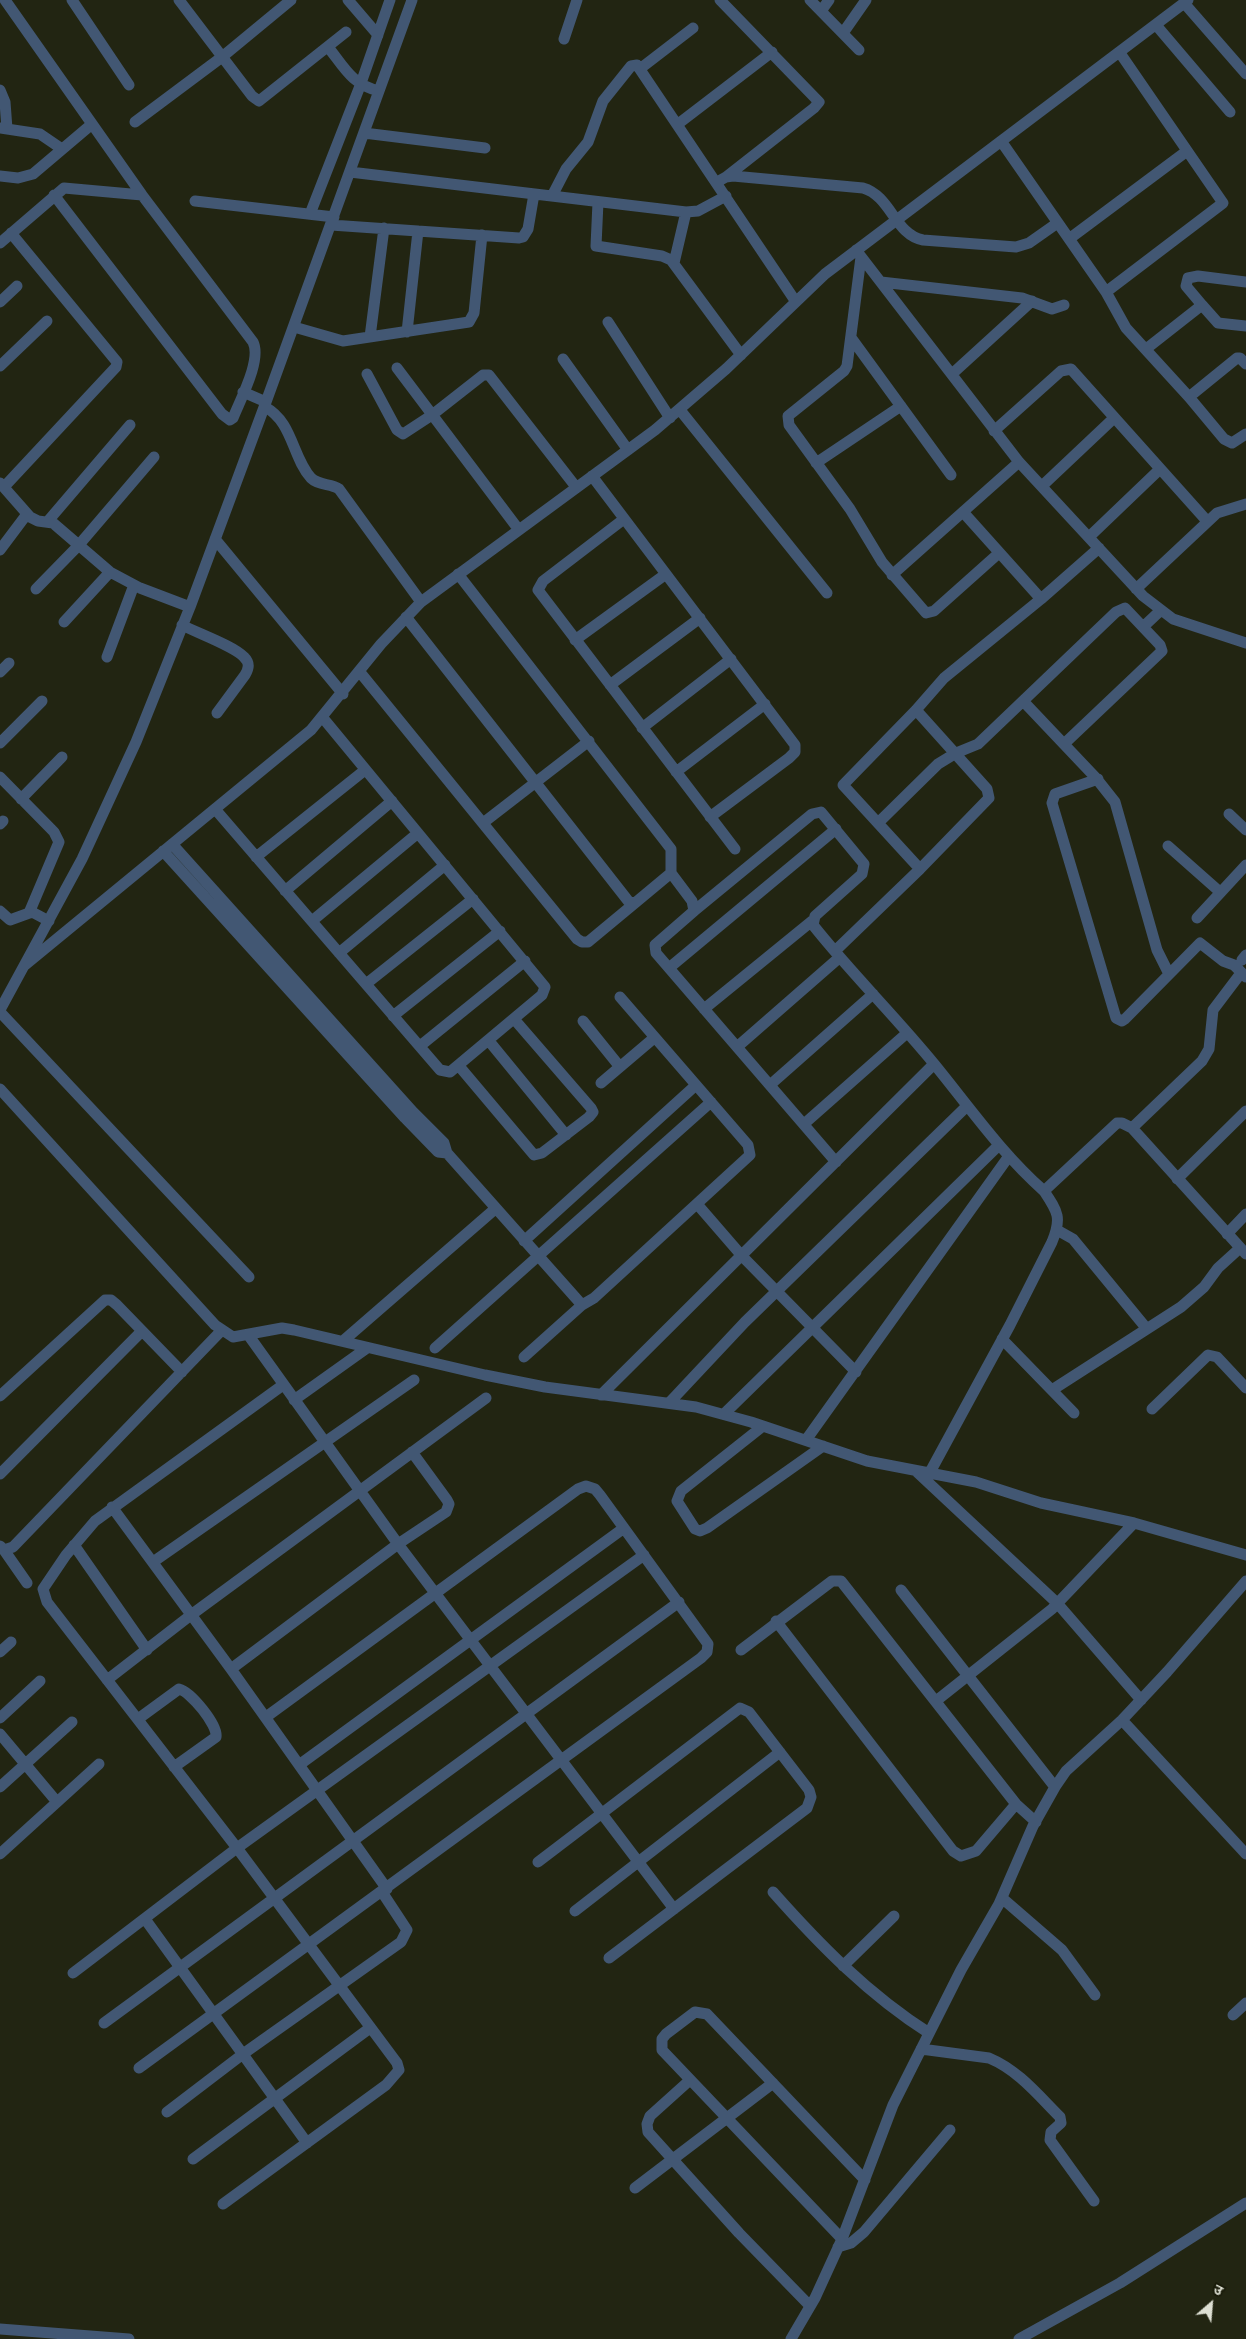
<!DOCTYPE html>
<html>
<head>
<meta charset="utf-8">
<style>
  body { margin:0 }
  #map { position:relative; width:1246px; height:2339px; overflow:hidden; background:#222512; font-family:"Varela Round","Noto Sans Devanagari",sans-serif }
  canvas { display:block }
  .north { position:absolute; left:1186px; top:2279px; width:50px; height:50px; -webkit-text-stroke:4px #191b09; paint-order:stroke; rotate:27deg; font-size:14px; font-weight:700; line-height:20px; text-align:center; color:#dddfd3 }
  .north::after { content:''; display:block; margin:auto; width:18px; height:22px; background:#dddfd3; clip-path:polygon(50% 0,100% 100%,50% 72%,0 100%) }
</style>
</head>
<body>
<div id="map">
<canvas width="1246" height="2339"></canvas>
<div class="north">उ</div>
</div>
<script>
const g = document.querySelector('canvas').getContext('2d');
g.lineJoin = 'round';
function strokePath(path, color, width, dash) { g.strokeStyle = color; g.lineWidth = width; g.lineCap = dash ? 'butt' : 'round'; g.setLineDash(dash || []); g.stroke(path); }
const minor = new Path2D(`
  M5 0 142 195 253 342C262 360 240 400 233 418L230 420 222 414 54 195
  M72 0 129 85
  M179 0 252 96 259 101 346 32
  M348 0 378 35
  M720 0 819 102 814 108 726 177
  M810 0 859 50
  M1184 3 1246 74
  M821 11 829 0
  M1156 25 1230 112
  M843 33 866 0
  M564 39 577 0
  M328 47C344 67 352 85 379 91
  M641 68 693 28
  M0 90 5 102 7 129
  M135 122 222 57 291 0
  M678 124 772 52
  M0 128 40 134 62 149
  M364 133 485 148
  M1001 141 1106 292 1126 328 1189 397 1224 439 1232 443 1246 434
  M350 172 686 212 698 211 726 196
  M0 176 18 178 33 174 92 124
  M717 182 726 177 733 176 863 188C891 196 895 235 923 240L1016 247 1029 243 1056 224
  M552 196 566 169 588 142 603 101 631 66 637 65 796 302
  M195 201 334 217
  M598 202 596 246 662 256 671 260 741 355
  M310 214 360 86 390 0
  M331 225 519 238 523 237 528 229 534 194
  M1069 239 1187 151
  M0 243 64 188 142 195
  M856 250 1019 462 1143 596 1173 619 1246 643
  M861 257 847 366 844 371 788 416 789 425 850 509 882 562 926 613 934 611 999 553
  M674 263 686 212
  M881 282 1022 298 1052 309 1064 305
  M1106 292 1223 203 1120 53
  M0 302 17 286
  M1202 305 1186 286 1188 278 1198 276 1246 282
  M608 322 670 418
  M294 327 343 341 469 322 474 313 482 235
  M407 332 418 231
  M370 337 384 228
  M852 339 951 475
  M1146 349 1202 305 1218 323 1246 326
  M563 359 628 450
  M0 366 47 321
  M397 368 519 530
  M367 374 397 430 403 434 432 415 483 375H489L576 487
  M952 374 1032 301
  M243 392 266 402
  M1189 397 1237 358H1240L1246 364
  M265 407C293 422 292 457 311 478 319 486 331 483 339 489L421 602
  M680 410 827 593
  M994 431 1061 371 1071 369 1207 521
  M816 463 901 406
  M592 476 795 745V752L789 758 710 817
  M0 483 30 517 38 521 53 523 110 572 140 588 190 607
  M1042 486 1114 418
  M4 487 116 367 117 362 11 233
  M963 512 1041 599
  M624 519 543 581 538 590 735 849
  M48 521 130 425
  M1089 537 1160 469
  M215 539 343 694
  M0 550 27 514
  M458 574 671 849V873L692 901 694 911 655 945 656 953 836 1162
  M892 575 1019 462
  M36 589 78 546 154 457
  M1136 589 1217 513 1246 504
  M406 617 629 902 635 903 671 873
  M64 622 110 572
  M182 625C197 633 234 646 244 657 250 663 249 668 245 675L217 713
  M1143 627 1160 611
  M575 640 666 574
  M107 657 134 585
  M359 671 577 939 582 942H588L635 903
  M0 672 9 663
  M610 685 700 618
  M1023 701 1096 778 1115 802 1157 950 1169 974
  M642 728 731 659
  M0 743 42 701
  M676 772 765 704
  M0 777 54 832 59 842 29 913
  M1098 779 1055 794 1052 803 1116 1018 1122 1021 1125 1019 1200 943 1223 961 1234 965 1246 977
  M21 799 62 757
  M215 809 440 1070 450 1072 542 995 545 987 323 718
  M1229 814 1246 830
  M483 823 589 741
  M878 823 938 764 956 753 978 744 1116 612 1125 608 1160 645 1162 651 1064 744
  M0 824 3 821
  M172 844 413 1112 444 1143 447 1153 582 1305 594 1298 750 1155 748 1145 620 997
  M1168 846 1220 892
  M163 851 405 1118 438 1152 447 1153
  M256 857 365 770
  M920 869 843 785 916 710 944 678 1041 599 1099 548
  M285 891 392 801
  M0 911 10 920 32 912 49 921
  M694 911 812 814 821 812 864 864 862 874 815 916 813 925C851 973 896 1017 935 1065 970 1108 1002 1154 1044 1191L1117 1123H1122L1132 1128 1246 1254
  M1197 918 1246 865
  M312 921 418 833
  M835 951 920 869 989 798 987 789 916 710
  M339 953 445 865
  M1242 960 1246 955
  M25 965 311 730 381 644 421 602 655 430 726 369 825 274 1188 0
  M669 968 836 829
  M366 984 473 899
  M704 1009 812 921
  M0 1010 82 859 136 742 190 607 266 402 412 0
  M0 1012 249 1277
  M393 1016 500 931
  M583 1021 620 1067
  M489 1041 566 1135
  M420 1046 525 961
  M737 1047 840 957
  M459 1066 534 1155 542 1153 589 1117 593 1112 591 1108 514 1019
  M601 1083 654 1038
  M770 1085 873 994
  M0 1089 215 1325 233 1337 282 1328 294 1330 485 1375 545 1387 696 1407 751 1422 867 1461 976 1482 1041 1503 1134 1523 1246 1555
  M804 1124 907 1033
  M1132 1128 1202 1061 1209 1049 1213 1010 1241 973
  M1177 1179 1246 1111
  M697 1204 742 1256 856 1372
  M1057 1230 1073 1239 1147 1329
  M1227 1234 1246 1214
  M524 1241 696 1085
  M249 1336 398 1544 674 1909
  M1002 1339 1074 1413
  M343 1341 495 1209
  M435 1348 711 1102
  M524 1357 582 1305
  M1052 1390 1181 1307 1204 1287 1218 1268 1240 1248
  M601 1395 934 1064
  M0 1396 105 1300H111L117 1305 182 1372
  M294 1400 367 1348
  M669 1403 745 1322 967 1106
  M1152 1409 1208 1355 1217 1357 1246 1388
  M724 1414 999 1145
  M763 1426 681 1491 677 1501 695 1529 700 1531 707 1528 823 1446
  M806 1440 1009 1156
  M917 1472 1057 1603 1141 1700
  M0 1474 142 1331
  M929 1474 1010 1325 1052 1242C1062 1218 1058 1212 1044 1191
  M112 1507 231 1669 387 1889
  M74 1545 147 1650
  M0 1546 4 1550 13 1547 221 1331
  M4 1550 27 1583
  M153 1562 414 1380
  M901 1590 1055 1787
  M776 1621 953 1851 961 1856 976 1851 1016 1804
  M741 1650 832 1581H841L1016 1804 1036 1822
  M0 1652 11 1642
  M231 1669 398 1544 446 1512 449 1504 447 1500 412 1452
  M107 1680 191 1615 486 1398
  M936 1701 1052 1609 1134 1523
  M0 1718 40 1681
  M138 1719 179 1689C191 1692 218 1725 216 1737L174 1767
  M1122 1720 1246 1854
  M0 1734 57 1802
  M299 1765 624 1528
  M0 1787 72 1722
  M0 1854 99 1764
  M538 1862 740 1708 749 1712 809 1790 811 1797 807 1808 609 1958
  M773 1892C820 1945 869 1995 929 2033
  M1002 1898 1062 1950 1095 1995
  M575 1911 780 1752
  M145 1919 307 2143
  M843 1966 894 1916
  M73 1973 237 1848 644 1555
  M1233 2015 1246 2003
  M104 2023 679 1602
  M921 2049 989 2058C1018 2070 1038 2095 1060 2117L1061 2123 1051 2132 1050 2140 1094 2201
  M139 2068 701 1658 707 1652 708 1644 600 1495 595 1489 586 1486 578 1489 266 1717
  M690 2080 650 2116 647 2124 648 2132 739 2233 810 2306
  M167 2112 243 2054 401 1942 407 1930 382 1892
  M193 2159 370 2028
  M635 2188 773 2083
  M223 2204 386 2085 399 2070 397 2063 237 1848 47 1602 43 1589 66 1555 95 1521 283 1385
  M842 2239 662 2050V2039L666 2034 695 2012 707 2014 865 2180
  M838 2247 851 2243 864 2232 950 2130
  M0 2329 129 2339
  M791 2339 815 2298 842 2239 893 2105 961 1970 999 1904 1033 1826 1055 1787 1066 1771 1122 1720 1167 1672 1246 1581
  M1019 2339 1120 2283 1246 2203`);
strokePath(minor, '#425773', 11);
</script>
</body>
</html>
